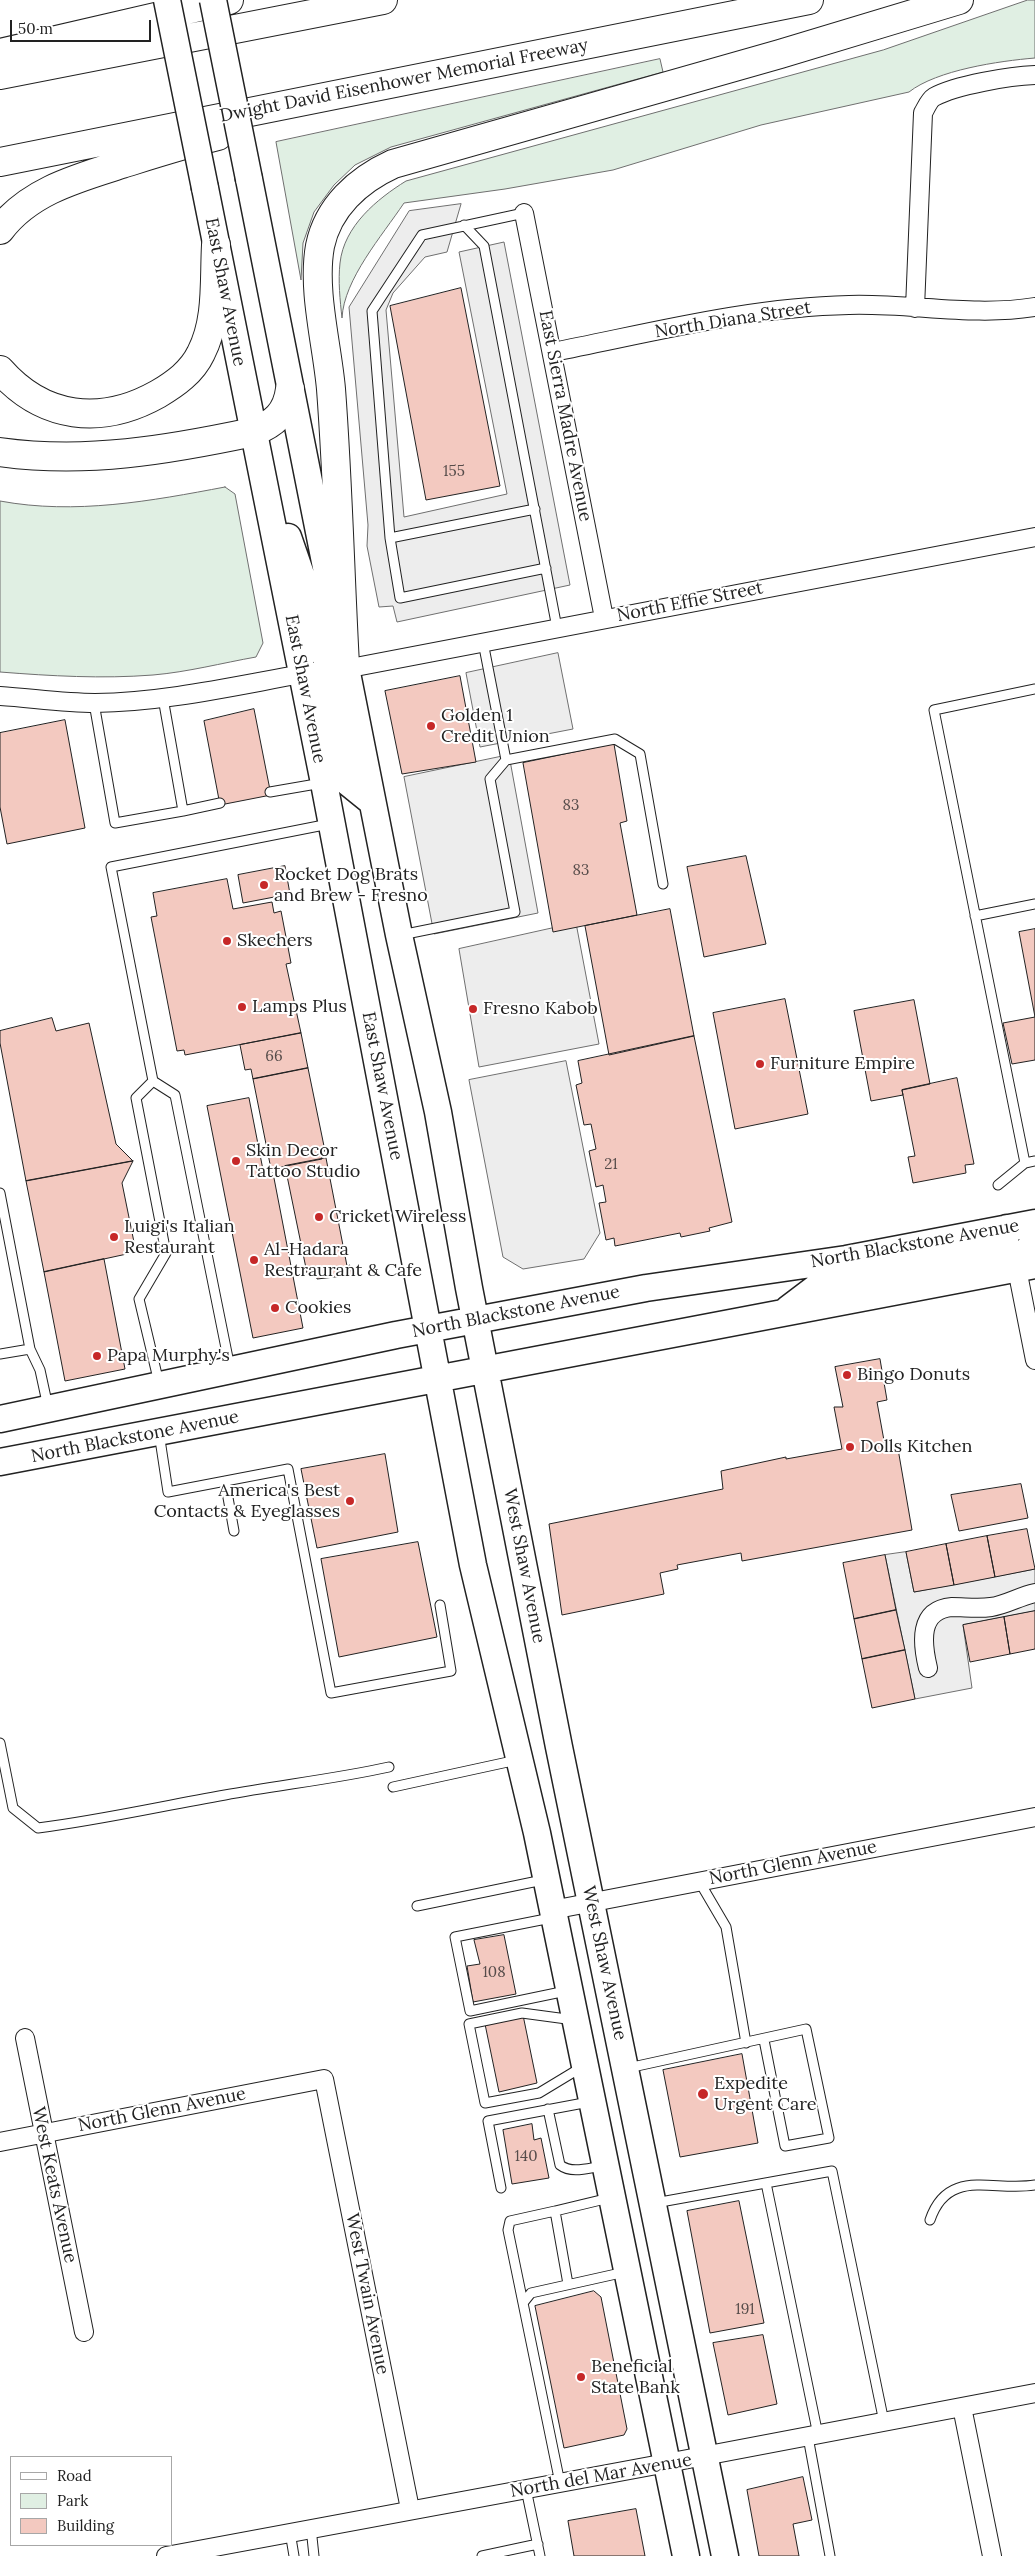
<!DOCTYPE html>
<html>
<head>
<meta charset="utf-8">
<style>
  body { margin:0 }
  #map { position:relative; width:1035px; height:2556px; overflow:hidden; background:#fff; font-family:Lora,serif }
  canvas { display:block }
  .legend { position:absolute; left:10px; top:2456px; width:162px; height:90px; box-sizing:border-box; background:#fff; border:1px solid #a7a7a7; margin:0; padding:6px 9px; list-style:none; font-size:15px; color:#222 }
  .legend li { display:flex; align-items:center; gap:10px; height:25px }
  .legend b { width:25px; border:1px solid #a7a7a7 }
  .scale { position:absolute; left:10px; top:20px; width:141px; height:22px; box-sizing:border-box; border:2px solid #222; border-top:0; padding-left:6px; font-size:15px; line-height:18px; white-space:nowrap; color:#222; -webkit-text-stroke:4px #fff; paint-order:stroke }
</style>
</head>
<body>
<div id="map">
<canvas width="1035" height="2556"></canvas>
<ul class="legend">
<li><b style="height:6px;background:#fff"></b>Road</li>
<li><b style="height:14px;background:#e0efe3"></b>Park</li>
<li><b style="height:14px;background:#f3c9c0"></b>Building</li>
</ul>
<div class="scale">50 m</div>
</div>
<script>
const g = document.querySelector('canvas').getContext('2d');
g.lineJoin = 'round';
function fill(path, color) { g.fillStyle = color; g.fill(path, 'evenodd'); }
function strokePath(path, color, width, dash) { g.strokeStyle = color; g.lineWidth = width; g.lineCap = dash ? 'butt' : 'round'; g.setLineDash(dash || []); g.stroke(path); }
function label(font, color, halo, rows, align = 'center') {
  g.font = font + ' Lora,serif'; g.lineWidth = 4; g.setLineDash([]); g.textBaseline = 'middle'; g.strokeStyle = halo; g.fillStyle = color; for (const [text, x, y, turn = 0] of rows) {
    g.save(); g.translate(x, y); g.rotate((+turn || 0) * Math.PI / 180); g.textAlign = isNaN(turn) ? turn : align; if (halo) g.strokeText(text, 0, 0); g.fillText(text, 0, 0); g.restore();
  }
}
const green = new Path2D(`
  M1028 0H1035V58C999 61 937 70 909 92L761 125 613 170 505 189 404 203C382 236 344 279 342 318 340 300 338 281 340 263 344 226 377 199 406 181L883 50Z
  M660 59 663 72 391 147 355 165 334 185 314 212 303 243 301 280 276 142Z
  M225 487 235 494 263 643 256 657C222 663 188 672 153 675 102 679 51 676 0 672V501C75 515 151 501 225 487Z`);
const parking = new Path2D(`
  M461 204 447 252 425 257 393 293 386 310 404 517 507 494 459 252 504 242 570 585 397 622 393 606 379 607 367 546 368 525 349 307 409 211Z
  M558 653 573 729 480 747 466 673Z
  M509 755 538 913 434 934 404 777Z
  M576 923 599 1044 479 1067 459 949Z
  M566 1061 600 1233 584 1259 523 1269 503 1257 469 1080Z
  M906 1552 914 1592 1035 1569V1611L963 1625 972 1688 915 1699 885 1555Z`);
const building = new Path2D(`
  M461 288 500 486 426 500 390 306Z
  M460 676 476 762 402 774 385 691Z
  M254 709 271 795 220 805 204 721Z
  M65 720 85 828 7 844 0 807V733Z
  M614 744 627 821 620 823 637 915 553 932 523 763Z
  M746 856 766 944 704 957 687 867Z
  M285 866 290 894 243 903 238 875Z
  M227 879 233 909 272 902 274 913 281 911 291 963 286 964 301 1033 185 1055 184 1050 177 1051 151 917 157 916 153 893Z
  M670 909 694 1036 609 1055 585 926Z
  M1035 929V1060L1012 1064 1003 1023 1035 1017 1019 932Z
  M785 999 808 1114 735 1129 713 1013Z
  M914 1000 930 1084 902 1090 903 1095 871 1101 854 1011Z
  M52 1018 56 1031 89 1023 116 1144 133 1161 26 1181 0 1043V1031Z
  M301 1033 308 1068 253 1079 251 1069 245 1070 240 1045Z
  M694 1036 732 1222 709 1228 710 1231 681 1237 680 1233 615 1246 614 1238 606 1240 599 1203 606 1202 603 1185 596 1187 589 1151 596 1149 591 1124 584 1125 576 1085 582 1083 578 1061Z
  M308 1068 325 1151H321L322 1159 271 1169 253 1079Z
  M957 1078 974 1164 965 1165 966 1173 913 1183 908 1157 915 1156 902 1090Z
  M249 1098 264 1175 273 1173 303 1328 253 1338 207 1106Z
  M326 1158 347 1266 350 1265 352 1275 317 1279 316 1272 307 1273 285 1166Z
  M133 1161 122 1183 136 1252 44 1272 26 1181Z
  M104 1259 125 1369 65 1381 44 1272Z
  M880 1359 887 1400 877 1402 885 1446 897 1443 912 1530 742 1561 741 1553 677 1565 678 1569 660 1573 664 1594 562 1615 549 1524 723 1489 721 1471 786 1457V1459L842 1449 834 1407H843L835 1367Z
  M385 1454 398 1532 317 1548 301 1469Z
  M1021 1484 1028 1518 959 1531 951 1495Z
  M1027 1529 1035 1569 995 1577 987 1536Z
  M987 1536 995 1577 954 1585 946 1544Z
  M418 1542 437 1637 339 1657 321 1559Z
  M946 1544 954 1585 914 1592 906 1552Z
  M885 1555 896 1610 854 1619 843 1563Z
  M896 1610 905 1650 862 1659 854 1619Z
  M1035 1611V1649L1010 1654 1004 1617Z
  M1004 1617 1010 1654 970 1662 963 1625Z
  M905 1650 915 1699 872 1708 862 1659Z
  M504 1935 516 1994 473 2002 467 1966 480 1964 474 1940Z
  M523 2015 537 2083 499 2092 485 2024Z
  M742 2054 758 2143 680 2157 663 2070Z
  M532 2124 534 2140 541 2138 549 2178 512 2184 503 2130Z
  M739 2201 764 2323 710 2333 687 2211Z
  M594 2291 601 2297 627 2429 624 2435 564 2448 535 2306Z
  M763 2335 777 2404 728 2415 713 2343Z
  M803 2477 812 2520 793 2524 799 2556H759L747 2490Z
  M636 2509 645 2556H574L568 2521Z`);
const service = new Path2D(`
  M524 213 422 235 372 311 390 538 400 598 546 568
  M464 225 484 246 557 628
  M390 538 535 509
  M94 703 115 823 183 811 163 698
  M506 760 615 739 640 754 663 884
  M270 792 322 783
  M183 811 220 803
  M975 916 1035 904
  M401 935 515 912 490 779 506 760 483 642
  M153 1081 136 1098 166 1253 139 1299 159 1383
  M1025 1163 934 710 1035 689
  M998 1185 1025 1163 1035 1161
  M0 1193 30 1349 40 1370 48 1407
  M0 1354 30 1349
  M230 1368 175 1095 153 1081 111 867 329 824
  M159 1433 168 1492 288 1469 331 1693 451 1671 440 1605
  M225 1481 234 1531
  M0 1743 13 1808 38 1828C101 1820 162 1806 225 1795 279 1785 335 1779 389 1767
  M393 1787 517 1760
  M699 1881 726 1927 746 2043
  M417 1906 543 1880
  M551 1918 455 1937 470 2011 566 1991
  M574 2020 522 2013 469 2024 485 2103 539 2093 582 2067
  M628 2068 806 2029 829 2138 785 2146 764 2040
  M548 2109 560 2165C572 2174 588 2168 603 2166
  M766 2183 818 2435
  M501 2188 488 2121 589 2102
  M655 2203 832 2171 884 2422
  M555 2211 609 2198
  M930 2220C948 2167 993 2192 1035 2185
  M523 2303 508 2230 510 2221 555 2211 568 2284
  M808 2437 830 2556
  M560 2483 523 2303 531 2293 625 2272
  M526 2489 540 2556
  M311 2528 314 2556
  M290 2532 294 2556
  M482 2556 538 2544`);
const minor = new Path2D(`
  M524 213 604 618
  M915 308 923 113C926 108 929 100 934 97 956 85 1010 76 1035 75
  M553 352C650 333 749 307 849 305 911 303 973 317 1035 307
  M345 669 1035 537
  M0 696C31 698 64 703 95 703 165 702 234 686 302 674
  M1017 1269 1035 1360
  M928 1668C922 1643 918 1610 952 1607 965 1607 978 1609 991 1607 1006 1605 1020 1596 1035 1593
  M552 1910 1035 1817
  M25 2038 84 2332
  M0 2142 324 2079 410 2509
  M962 2407 992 2556
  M166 2556C455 2501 746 2450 1035 2393`);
const primary = new Path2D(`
  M249 179 399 935 438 1112 469 1288 559 1747 725 2556
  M205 188 324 783 473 1565 537 1833 686 2556
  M288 537 306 589 319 648 332 665 345 669
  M302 674 318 677 323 681 346 781 372 802
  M1017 1269 1024 1253 1035 1243
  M788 1309 817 1287 992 1254C1003 1247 1006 1241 1007 1228
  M0 1419 396 1335 646 1288 846 1259 1035 1223
  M0 1462 1035 1265`);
const motorway = new Path2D(`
  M0 53 229 0
  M0 75 383 0
  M0 162 809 0
  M0 230C29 191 78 178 122 164 154 154 185 144 218 136
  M0 370C43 419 101 426 158 394 175 384 192 372 201 353 218 320 214 281 216 245
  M0 452C86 464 168 450 253 432 274 424 287 413 290 389
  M345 665C340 573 338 481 331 389 327 344 312 290 320 246 328 207 358 180 393 164L780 54 959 0`);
const primaryBridge = new Path2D(`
  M167 0 205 188
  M213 0 249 179`);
const markers = [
  [431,726,5,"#c62828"],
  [264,885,5,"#c62828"],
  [227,941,5,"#c62828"],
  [242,1007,5,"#c62828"],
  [473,1009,5,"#c62828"],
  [760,1064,5,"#c62828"],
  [236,1161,5,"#c62828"],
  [319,1217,5,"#c62828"],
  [114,1237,5,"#c62828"],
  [254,1260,5,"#c62828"],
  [275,1308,5,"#c62828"],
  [97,1356,5,"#c62828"],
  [847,1375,5,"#c62828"],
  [850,1447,5,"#c62828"],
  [350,1501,5,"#c62828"],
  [703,2094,6,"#c62828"],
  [581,2377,5,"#c62828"]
];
const numberNames = [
  ["155",454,472],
  ["83",571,806],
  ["83",581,871],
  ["66",274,1057],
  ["21",611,1165],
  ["108",494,1973],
  ["140",526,2157],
  ["191",745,2310]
];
const streetNames = [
  ["Dwight David Eisenhower Memorial Freeway",404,81,-11],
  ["East Shaw Avenue",225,292,79],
  ["North Diana Street",733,320,-9],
  ["East Sierra Madre Avenue",565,416,79],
  ["North Effie Street",690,602,-11],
  ["East Shaw Avenue",305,689,79],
  ["East Shaw Avenue",382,1086,79],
  ["North Blackstone Avenue",915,1244,-10],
  ["North Blackstone Avenue",516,1312,-11],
  ["North Blackstone Avenue",135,1437,-11],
  ["West Shaw Avenue",524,1566,79],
  ["North Glenn Avenue",793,1863,-11],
  ["West Shaw Avenue",604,1963,78],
  ["North Glenn Avenue",162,2110,-11],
  ["West Keats Avenue",54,2185,78],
  ["West Twain Avenue",367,2294,79],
  ["North del Mar Avenue",601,2476,-10]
];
const poiNames = [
  ["Golden 1",441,716],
  ["Credit Union",441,737],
  ["Rocket Dog Brats",274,875],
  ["and Brew - Fresno",274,896],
  ["Skechers",237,941],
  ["Lamps Plus",252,1007],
  ["Fresno Kabob",483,1009],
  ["Furniture Empire",770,1064],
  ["Skin Decor",246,1151],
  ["Tattoo Studio",246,1172],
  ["Cricket Wireless",329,1217],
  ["Luigi's Italian",124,1227],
  ["Restaurant",124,1248],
  ["Al-Hadara",264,1250],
  ["Restraurant & Cafe",264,1271],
  ["Cookies",285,1308],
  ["Papa Murphy's",107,1356],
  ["Bingo Donuts",857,1375],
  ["Dolls Kitchen",860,1447],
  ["America's Best",340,1491,"right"],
  ["Contacts & Eyeglasses",340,1512,"right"],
  ["Expedite",714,2084],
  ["Urgent Care",714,2105],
  ["Beneficial",591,2367],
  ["State Bank",591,2388]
];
fill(green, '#e0efe3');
strokePath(green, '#6f6f6f', 1);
fill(parking, '#ededed');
strokePath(parking, '#6f6f6f', 1);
fill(building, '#f3c9c0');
strokePath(building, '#222', 1);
strokePath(service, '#222', 11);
strokePath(minor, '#222', 20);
strokePath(primary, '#222', 29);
strokePath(motorway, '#222', 30);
strokePath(service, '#fff', 9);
strokePath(minor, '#fff', 18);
strokePath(primary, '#fff', 26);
strokePath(motorway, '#fff', 28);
strokePath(primaryBridge, '#222', 29, []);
strokePath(primaryBridge, '#fff', 26);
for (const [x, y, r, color] of markers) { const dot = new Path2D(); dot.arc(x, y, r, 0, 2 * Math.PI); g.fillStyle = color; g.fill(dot); strokePath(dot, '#fff', 2); }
label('15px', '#564c4a', null, numberNames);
label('18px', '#222', '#fff', streetNames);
label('18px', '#222', '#fff', poiNames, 'left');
</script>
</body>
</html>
